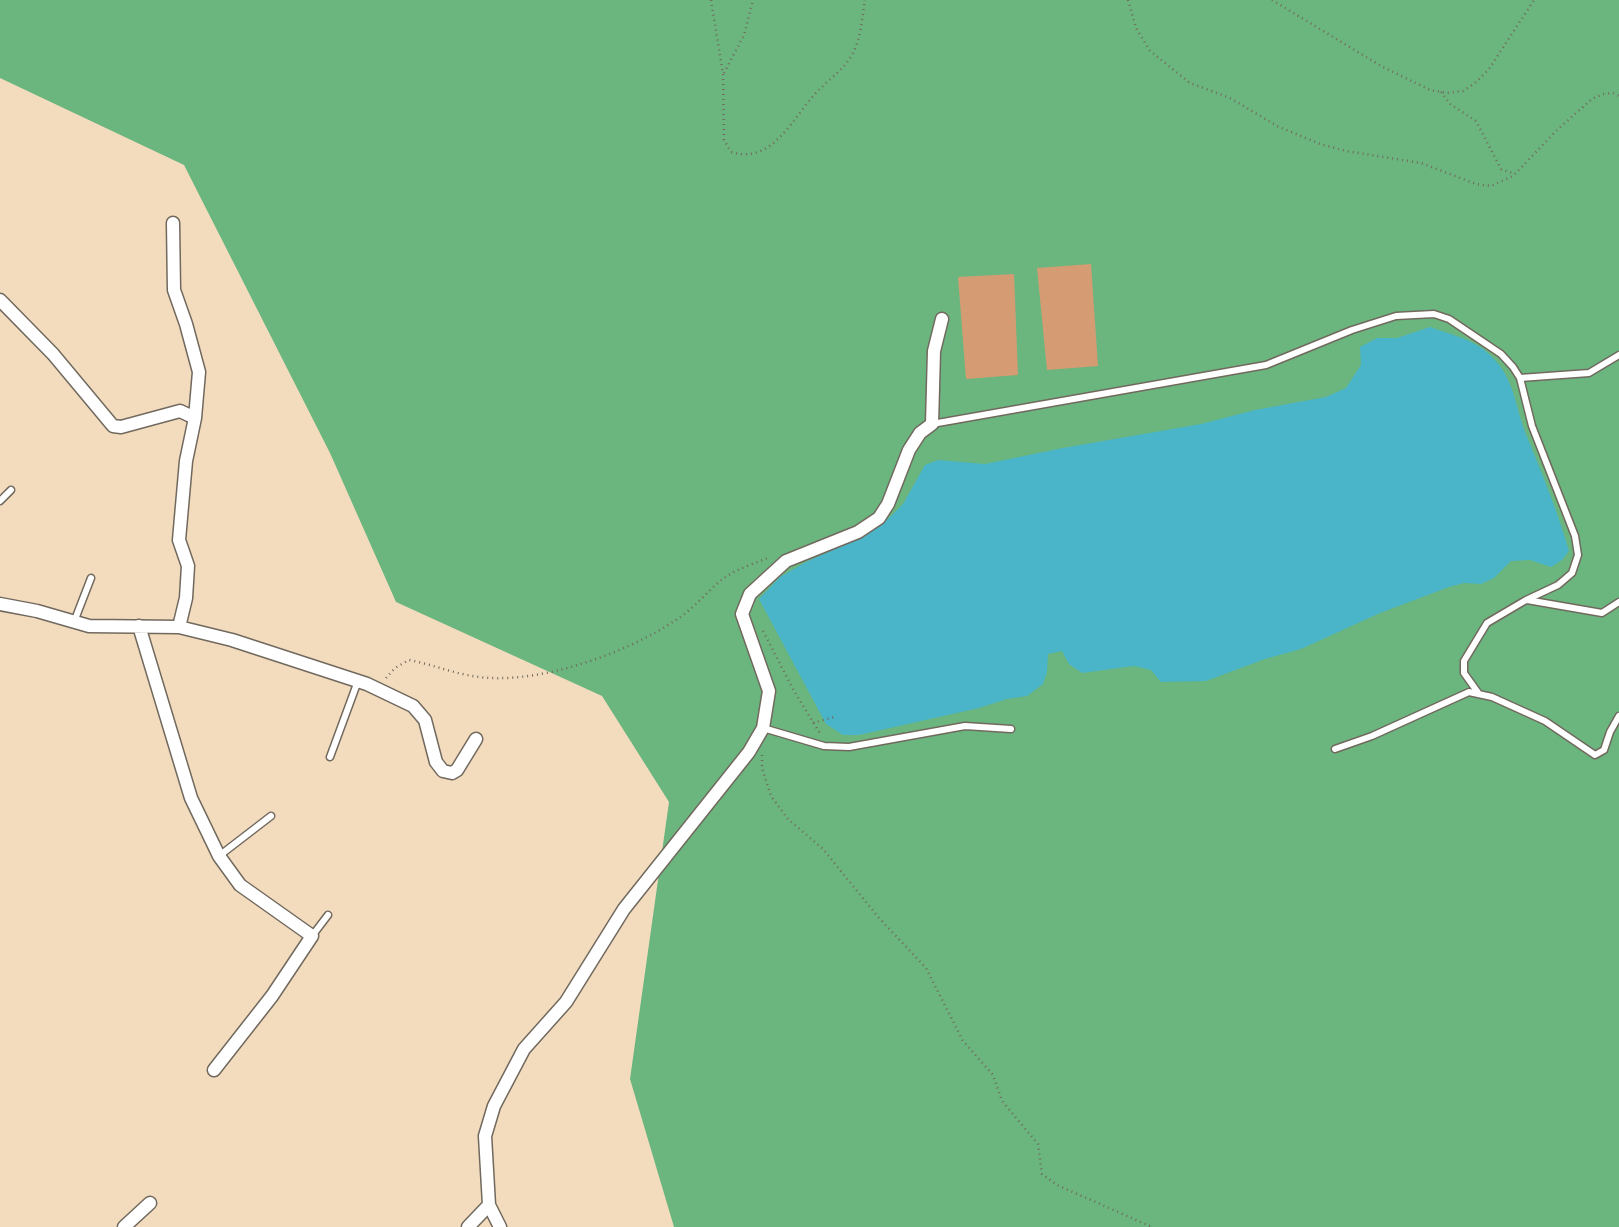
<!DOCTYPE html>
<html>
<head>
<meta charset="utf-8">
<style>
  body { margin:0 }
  canvas { display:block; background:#f3dcbe }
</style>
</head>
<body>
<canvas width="1619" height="1227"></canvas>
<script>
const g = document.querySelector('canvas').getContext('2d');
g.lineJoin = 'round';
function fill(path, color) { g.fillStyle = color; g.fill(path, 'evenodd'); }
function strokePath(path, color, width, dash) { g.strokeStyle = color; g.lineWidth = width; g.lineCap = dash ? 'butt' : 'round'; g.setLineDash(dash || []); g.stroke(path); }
const forest = new Path2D(`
  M0 0H1619V1227H674L630 1079 669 802 602 696 396 602 330 453 184 165 0 78Z`);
const water = new Path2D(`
  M1430 327C1447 333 1468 338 1483 349 1517 375 1513 405 1528 439 1543 476 1558 512 1569 551L1562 560 1551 567 1530 560 1511 561 1494 578 1481 584 1464 583 1449 587 1380 613 1301 649 1265 659 1206 681 1161 682 1151 670 1134 666 1082 673 1069 664 1062 651 1048 654 1047 672 1043 684 1027 696 1007 699 979 708 859 735H843L826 724 759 599 780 577 806 562 868 534 889 518 903 504 925 465 938 460 985 464 1063 448 1201 424 1255 410 1326 397 1346 388 1361 365 1360 347 1377 338H1397Z`);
const building = new Path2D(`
  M1091 264 1098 366 1047 370 1037 268Z
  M1014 274 1018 375 966 379 958 277Z`);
const path = new Path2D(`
  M711 0 723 74 724 140 731 152C772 165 792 119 815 94 827 80 842 72 852 55 861 39 862 18 865 0
  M1128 0 1136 28 1150 51 1190 83 1230 98 1277 126 1320 144 1346 151 1421 163 1476 184 1491 186 1513 176 1557 130 1592 99 1603 94 1613 93 1619 96
  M1272 0 1381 66 1430 90 1447 93 1463 91 1475 83 1489 69 1534 0
  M724 73 744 35 753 0
  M1441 92 1450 104 1476 121 1501 169 1515 174
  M763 631 794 691 821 735
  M386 678 395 668 409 660C430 664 450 672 472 676 534 687 625 654 676 620 693 609 704 595 719 582 733 570 753 564 770 557
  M813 723 834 717
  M762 755V768L771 796 788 819 823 849 879 918 926 968 963 1041 993 1075 1002 1101 1038 1144 1042 1174 1057 1185 1152 1227`);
const service = new Path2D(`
  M1520 378 1589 373 1619 355
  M932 424 1266 365 1352 330 1396 316 1434 314 1449 319 1501 354 1513 367 1520 378 1532 426 1575 536 1578 555 1572 573 1558 585 1526 600 1487 623 1464 661V673L1479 694
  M0 501 11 490
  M1527 600 1602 613 1619 602
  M74 622 91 578
  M763 728 824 746 849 747 965 726 1011 729
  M1335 749 1372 736 1469 692 1492 697 1545 721 1595 755 1604 750 1610 732 1619 716
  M330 757 358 681
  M219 856 271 816
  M312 936 328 915`);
const minor = new Path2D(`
  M173 223 174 290 186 324 199 372 195 418
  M0 300 53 354 113 426 121 427 180 411 195 418 186 461 179 540 188 566 186 598 179 627
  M0 604 37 611 89 626 179 627 232 640 367 684 413 706 425 720 436 762 443 771 452 773 457 770 476 739
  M139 626 191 798 219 856 240 885 312 936 272 996 214 1070
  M489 1205 500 1227
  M124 1227 150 1203
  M468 1227 489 1205 485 1136 494 1106 524 1049 566 1002 624 909 749 752 763 728 769 691 742 614 750 594 786 561 858 532 879 518 888 504 909 450 920 433 932 424 934 351 942 319`);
fill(forest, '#6bb67f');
fill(water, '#4ab4c8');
fill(building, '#d59c74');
strokePath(service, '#71695e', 9);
strokePath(minor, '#71695e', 15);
strokePath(path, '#71695e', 2.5, [1, 4]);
strokePath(service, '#fff', 6);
strokePath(minor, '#fff', 12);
</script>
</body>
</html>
